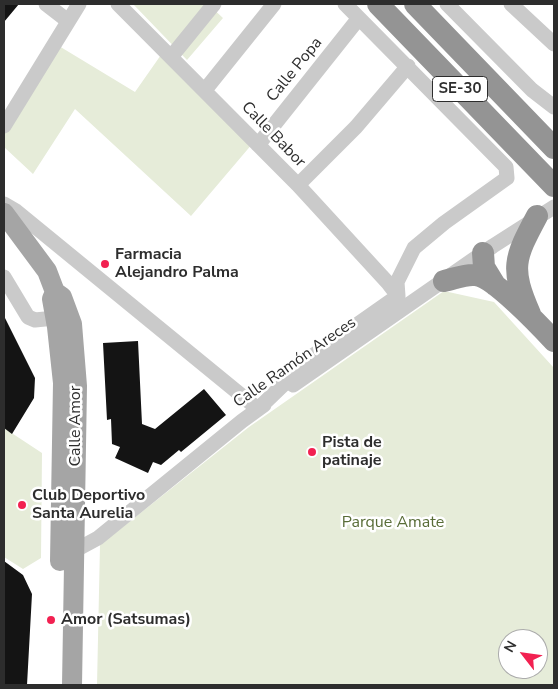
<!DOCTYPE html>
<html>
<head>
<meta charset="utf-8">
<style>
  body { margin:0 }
  #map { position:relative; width:558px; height:689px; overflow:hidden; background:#fff; font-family:"Nunito Sans",sans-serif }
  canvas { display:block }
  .frame { position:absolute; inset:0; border:5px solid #2d2d2d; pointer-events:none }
  .north { position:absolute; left:498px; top:629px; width:50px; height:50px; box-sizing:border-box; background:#fff; border:1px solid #ababab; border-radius:50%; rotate:300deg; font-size:14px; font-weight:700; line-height:20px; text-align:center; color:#2d2d2d }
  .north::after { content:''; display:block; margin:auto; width:18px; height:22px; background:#f22151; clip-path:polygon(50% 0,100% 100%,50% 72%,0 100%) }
</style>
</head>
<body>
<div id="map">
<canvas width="558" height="689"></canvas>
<div class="frame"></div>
<div class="north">N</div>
</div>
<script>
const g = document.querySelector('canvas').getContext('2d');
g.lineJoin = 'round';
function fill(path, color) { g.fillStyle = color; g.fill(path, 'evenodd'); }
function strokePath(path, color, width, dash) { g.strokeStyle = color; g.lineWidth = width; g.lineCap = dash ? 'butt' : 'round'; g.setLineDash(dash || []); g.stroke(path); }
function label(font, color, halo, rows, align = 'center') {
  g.font = font + ' "Nunito Sans",sans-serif'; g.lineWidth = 5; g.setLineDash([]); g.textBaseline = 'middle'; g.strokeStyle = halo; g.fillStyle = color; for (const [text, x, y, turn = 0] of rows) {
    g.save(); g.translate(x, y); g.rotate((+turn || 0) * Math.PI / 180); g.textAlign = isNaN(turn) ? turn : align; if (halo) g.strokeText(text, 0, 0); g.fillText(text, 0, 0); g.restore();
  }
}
const green = new Path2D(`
  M133 4H208L223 18 187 60Z
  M54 43 135 92 163 52 253 143 191 216 75 109 33 174 4 147V126Z
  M444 291 494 302 554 368V685H97L100 545 249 427ZM508 639H538V669H508Z
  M4 428 42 453 41 558 23 569 4 557Z`);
const building = new Path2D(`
  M4 4H19L4 22Z
  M4 316 35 378 34 398 12 434 4 428Z
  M138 341 142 424 155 429 204 389 226 415 181 452 179 450 161 465 153 462 148 473 115 458 120 447 112 444 111 419 107 420 103 343Z
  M4 561 23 575 32 594 27 685H4Z`);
const minor = new Path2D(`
  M46 4 68 21
  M118 4 298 185 388 283 398 296
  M447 4 532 90 554 107
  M511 4 554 44
  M171 57 214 4
  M205 90 274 4
  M4 126 79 4
  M258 145 359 18
  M298 185 356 127 408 66
  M4 204 16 211 258 409 314 355 398 296 397 282 414 248 444 223 507 178 506 167 345 4
  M4 277 28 317 35 320 55 318
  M293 385 493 246 554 207
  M67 551H74L98 538 242 421 264 405`);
const major = new Path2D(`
  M4 213 47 271 55 292 62 297 72 324 77 386 72 685
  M55 292 52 299 57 327 63 383 60 561`);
const highway = new Path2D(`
  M378 4 554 186
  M415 4 554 148
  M483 253 484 267 495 285
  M444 281C454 279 465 274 475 275 493 276 541 327 554 341
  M530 314C510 268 514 259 537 216`);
const markers = [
  [105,264,5,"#f22151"],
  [312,452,5,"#f22151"],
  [22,505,5,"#f22151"],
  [51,620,5,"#f22151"]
];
const shields = [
  [460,89,55]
];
const shieldNames = [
  ["SE-30",460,89]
];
const streetNames = [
  ["Calle Popa",295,70,-51],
  ["Calle Babor",273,135,46],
  ["Calle Ramón Areces",295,363,-35],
  ["Calle Amor",76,426,-90]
];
const poiNames = [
  ["Farmacia",115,255],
  ["Alejandro Palma",115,273],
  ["Pista de",322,443],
  ["patinaje",322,461],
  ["Club Deportivo",32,496],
  ["Santa Aurelia",32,514],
  ["Amor (Satsumas)",61,620]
];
const parkNames = [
  ["Parque Amate",393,523]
];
fill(green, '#e6ecd9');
fill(building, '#141414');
strokePath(minor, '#cacaca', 15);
strokePath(major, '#a5a5a5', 20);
strokePath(highway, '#949494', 22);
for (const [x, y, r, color] of markers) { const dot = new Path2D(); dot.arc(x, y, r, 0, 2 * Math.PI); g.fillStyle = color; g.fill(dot); strokePath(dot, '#fff', 2); }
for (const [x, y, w] of shields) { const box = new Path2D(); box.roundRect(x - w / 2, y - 12.5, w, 25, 4); g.fillStyle = '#fff'; g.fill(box); strokePath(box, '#2d2d2d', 1); }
label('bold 15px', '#2d2d2d', null, shieldNames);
label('16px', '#2d2d2d', '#fff', streetNames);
label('bold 16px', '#2d2d2d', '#fff', poiNames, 'left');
label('16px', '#586c37', '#fff', parkNames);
</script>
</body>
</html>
